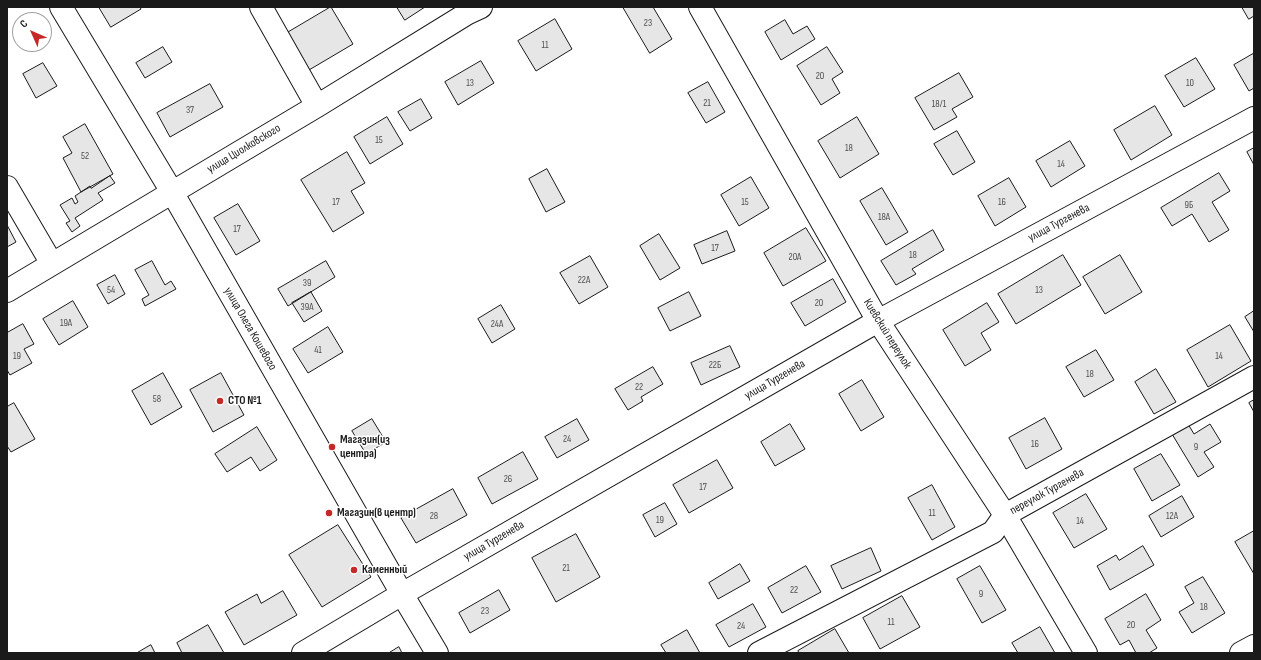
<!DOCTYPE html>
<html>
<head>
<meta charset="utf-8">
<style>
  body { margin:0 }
  #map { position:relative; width:1261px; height:660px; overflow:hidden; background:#fff; font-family:"Sofia Sans Condensed",sans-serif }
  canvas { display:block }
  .frame { position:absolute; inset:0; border:8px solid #1a1a1a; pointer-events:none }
  .north { position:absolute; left:12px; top:12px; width:40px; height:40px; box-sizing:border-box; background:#fff; border:1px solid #a3a3a3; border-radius:50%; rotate:315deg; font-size:11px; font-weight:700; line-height:16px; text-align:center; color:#1a1a1a }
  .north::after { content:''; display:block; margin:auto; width:14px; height:18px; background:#c62828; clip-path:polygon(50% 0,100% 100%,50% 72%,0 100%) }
</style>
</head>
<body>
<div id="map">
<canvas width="1261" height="660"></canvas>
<div class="frame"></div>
<div class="north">С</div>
</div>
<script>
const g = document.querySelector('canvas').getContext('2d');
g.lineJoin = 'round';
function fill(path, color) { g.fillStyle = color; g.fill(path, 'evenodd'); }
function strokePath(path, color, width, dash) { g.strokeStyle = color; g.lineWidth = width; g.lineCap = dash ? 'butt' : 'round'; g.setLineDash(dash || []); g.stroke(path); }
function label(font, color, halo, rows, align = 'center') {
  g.font = font + ' "Sofia Sans Condensed",sans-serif'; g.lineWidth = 3; g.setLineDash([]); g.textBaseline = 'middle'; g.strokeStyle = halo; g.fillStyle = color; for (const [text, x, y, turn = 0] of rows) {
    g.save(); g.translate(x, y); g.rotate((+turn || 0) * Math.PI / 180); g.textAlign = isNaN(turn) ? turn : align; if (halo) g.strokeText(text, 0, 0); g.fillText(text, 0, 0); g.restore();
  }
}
const building = new Path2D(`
  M99 7H140L141 9 111 27Z
  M331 7 353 44 309 70 287 33Z
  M397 7H425L405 20Z
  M623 7H653L672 39 650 53Z
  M1242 7H1254V16L1249 19Z
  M555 19 572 49 536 71 518 41Z
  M785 20 793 34 807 26 815 39 781 60 765 32Z
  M163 47 172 62 145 78 136 63Z
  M827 47 843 72 832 79 840 93 821 105 797 66Z
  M1253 54 1254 56V88L1249 91 1234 65Z
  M1196 58 1215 89 1184 107 1165 76Z
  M481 61 494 83 458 105 445 82Z
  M43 63 57 86 36 98 23 74Z
  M959 73 973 97 952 109 957 117 934 130 915 98Z
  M708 82 725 112 706 123 688 93Z
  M210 84 223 107 170 137 157 113Z
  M421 99 432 118 410 131 398 112Z
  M1155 106 1172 135 1131 160 1114 130Z
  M387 117 403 144 370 164 354 137Z
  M857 117 879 154 840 178 818 141Z
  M85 124 113 174 81 192 63 158 72 153 63 137Z
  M957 131 975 162 953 175 934 144Z
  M1070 141 1085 166 1051 187 1036 161Z
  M1254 148V165L1247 152Z
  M347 152 365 183 351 191 364 213 333 232 301 180Z
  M547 169 565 202 546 212 529 179Z
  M1219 173 1230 191 1212 202 1229 230 1209 242 1192 214 1172 226 1161 208Z
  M110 176 115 183 98 193 103 200 75 218 80 226 72 232 66 223 70 221 60 205 72 198 75 204 78 202 75 196 90 186 91 188Z
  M751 177 769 208 739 226 721 195Z
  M1009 178 1026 207 995 226 978 196Z
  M882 188 908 232 886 245 860 201Z
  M238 204 260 241 236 255 214 218Z
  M7 225 16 242 7 247Z
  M806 228 826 261 783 286 764 253Z
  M933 230 944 250 912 269 916 274 896 285 881 261Z
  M727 231 735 251 702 264 694 245Z
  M659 234 680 268 660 280 640 246Z
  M1063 255 1081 285 1016 324 998 294Z
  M1120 255 1142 292 1105 314 1083 277Z
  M590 256 608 287 579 304 560 273Z
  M152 261 165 285 171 281 176 289 145 306 142 299 149 295 135 270Z
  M326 261 335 277 288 306 278 289Z
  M115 275 125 294 108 304 97 285Z
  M833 279 846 302 805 326 791 303Z
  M311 292 322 311 304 322 292 303Z
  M689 292 701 316 670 331 658 308Z
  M73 301 88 327 59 345 43 319Z
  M987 303 999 322 981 333 991 350 965 366 943 330Z
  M501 305 515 329 492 343 478 319Z
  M1254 311V332L1245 317Z
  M23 324 34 344 24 349 32 363 10 375 7 370V333Z
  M1230 325 1251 361 1208 387 1187 350Z
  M328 327 343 352 308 373 293 349Z
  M730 346 740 367 701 385 691 363Z
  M1096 350 1114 380 1084 397 1066 367Z
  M653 367 663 384 641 397 643 401 628 410 615 389Z
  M1156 369 1176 402 1154 414 1135 382Z
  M163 373 182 407 151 425 132 391Z
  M221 373 244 415 213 432 190 390Z
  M862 380 884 417 861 431 839 394Z
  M1254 400V412L1249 403Z
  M14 403 35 439 11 452 7 446V407Z
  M1045 418 1062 449 1026 469 1009 438Z
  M372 419 386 442 366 454 352 431Z
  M577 419 589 440 557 458 545 437Z
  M790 424 805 449 775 466 761 442Z
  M1188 424 1194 434 1210 424 1221 442 1204 452 1214 467 1198 477 1172 434Z
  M257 427 277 460 260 471 251 457 227 472 215 454Z
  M523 452 538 479 492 504 478 478Z
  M1161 454 1180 485 1152 501 1134 469Z
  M717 460 733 488 689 513 673 485Z
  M932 485 955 527 932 540 908 498Z
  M453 489 467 515 416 543 401 518Z
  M1086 494 1107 529 1074 548 1053 513Z
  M1182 496 1194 517 1161 537 1149 516Z
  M665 503 677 524 655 537 643 515Z
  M338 525 371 577 322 607 289 555Z
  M1254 531V574L1235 542Z
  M576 534 600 577 556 602 532 558Z
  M1143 546 1154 565 1110 590 1097 566 1116 555 1119 560Z
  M871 548 881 571 842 589 831 566Z
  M740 564 750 581 718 599 709 583Z
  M806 566 821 592 782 613 768 588Z
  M980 566 1006 610 982 623 957 579Z
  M1203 577 1225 613 1192 633 1179 612 1194 603 1185 587Z
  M499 590 510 610 470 633 459 613Z
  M283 591 297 615 244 645 225 612 257 594 261 603Z
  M1146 594 1161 620 1146 630 1157 648 1149 653H1136L1129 640 1120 645 1105 619Z
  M902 596 920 627 880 649 863 618Z
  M753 604 766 627 729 647 716 625Z
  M208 625 224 653H182L177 643Z
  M1040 627 1055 653H1018L1012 643Z
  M835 629 849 653H799L798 651Z
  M687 630 700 653H666L661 645Z
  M151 645 155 653H137Z
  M399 647 402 653H389Z`);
const minor = new Path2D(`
  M61 7 172 192 402 594 437 653
  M261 7 317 106
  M700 7 878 321 1005 515 1086 653
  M7 187 52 264
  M7 291 317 106 468 13 481 7
  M303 653 402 594 878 321 1254 118
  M759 653 993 532 1005 515 1254 377
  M1241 653 1254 646`);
const markers = [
  [220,401,4,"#c62828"],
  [332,447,4,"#c62828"],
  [329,513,4,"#c62828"],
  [354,570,4,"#c62828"]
];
const numberNames = [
  ["23",648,23],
  ["11",545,45],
  ["20",820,76],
  ["13",470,83],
  ["10",1190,83],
  ["21",707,103],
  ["18/1",939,104],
  ["37",190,110],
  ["15",379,140],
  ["18",849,148],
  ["52",85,156],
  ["14",1061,164],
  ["17",336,202],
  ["15",745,202],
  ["16",1002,202],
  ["9Б",1189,205],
  ["18А",884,217],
  ["17",237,229],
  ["17",715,248],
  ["18",913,255],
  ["20А",795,257],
  ["22А",584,280],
  ["39",307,283],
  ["54",111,290],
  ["13",1039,290],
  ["20",819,303],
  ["39А",307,307],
  ["19А",66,323],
  ["24А",497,324],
  ["41",318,350],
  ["19",17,356],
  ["14",1219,356],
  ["22Б",715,365],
  ["18",1090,374],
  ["22",639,387],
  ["58",157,399],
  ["24",567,439],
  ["16",1035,444],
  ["9",1196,447],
  ["26",508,479],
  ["17",703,487],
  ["11",932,513],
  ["28",434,516],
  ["12А",1172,516],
  ["19",660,520],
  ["14",1080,521],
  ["21",566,568],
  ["22",794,590],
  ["9",981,594],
  ["18",1204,607],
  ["23",485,611],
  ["11",891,622],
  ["20",1131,625],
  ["24",741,626]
];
const streetNames = [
  ["улица Циолковского",244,149,-31],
  ["улица Тургенева",1059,223,-28],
  ["улица Олега Кошевого",250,329,60],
  ["Киевский переулок",887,334,58],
  ["улица Тургенева",775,380,-30],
  ["переулок Тургенева",1047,492,-29],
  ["улица Тургенева",494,541,-30]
];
const poiNames = [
  ["СТО №1",228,401],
  ["Магазин(из",340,440],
  ["центра)",340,454],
  ["Магазин(в центр)",337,513],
  ["Каменный",362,570]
];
fill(building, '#e6e6e6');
strokePath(building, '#1a1a1a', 1);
strokePath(minor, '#1a1a1a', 24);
strokePath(minor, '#fff', 22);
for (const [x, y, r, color] of markers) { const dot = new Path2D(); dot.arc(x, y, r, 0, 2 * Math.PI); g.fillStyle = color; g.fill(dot); strokePath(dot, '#fff', 1.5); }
label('10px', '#4d4d4d', null, numberNames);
label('12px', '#1a1a1a', '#fff', streetNames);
label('bold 12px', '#1a1a1a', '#fff', poiNames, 'left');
</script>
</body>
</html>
